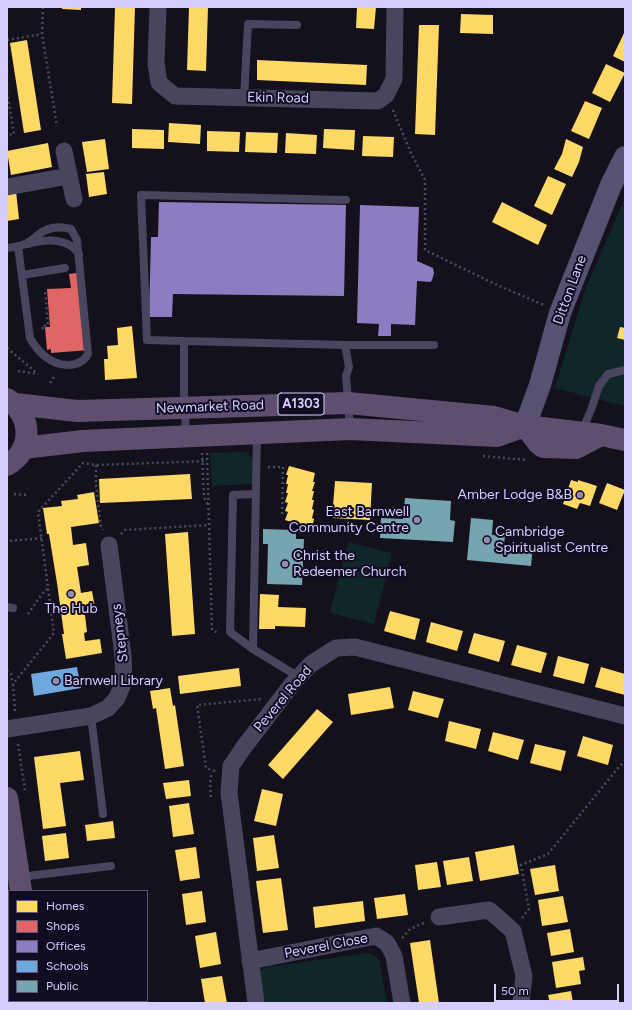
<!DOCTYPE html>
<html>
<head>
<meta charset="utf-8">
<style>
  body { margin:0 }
  #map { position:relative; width:632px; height:1010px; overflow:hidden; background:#14111d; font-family:Figtree,sans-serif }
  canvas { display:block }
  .frame { position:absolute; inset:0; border:8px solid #d7cdff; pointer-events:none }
  .legend { position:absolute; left:8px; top:890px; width:140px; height:112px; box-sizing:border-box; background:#120c22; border:1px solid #61597a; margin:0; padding:5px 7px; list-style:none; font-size:12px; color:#d7cdff }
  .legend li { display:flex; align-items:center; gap:8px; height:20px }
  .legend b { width:20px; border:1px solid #61597a }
  .scale { position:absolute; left:494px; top:984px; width:125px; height:18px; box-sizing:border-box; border:2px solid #d7cdff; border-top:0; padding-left:5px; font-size:12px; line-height:14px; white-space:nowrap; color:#d7cdff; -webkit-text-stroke:3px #120c22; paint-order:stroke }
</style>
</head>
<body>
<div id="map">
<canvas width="632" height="1010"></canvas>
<div class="frame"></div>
<ul class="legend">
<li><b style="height:11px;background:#ffd966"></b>Homes</li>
<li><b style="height:11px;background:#e06666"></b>Shops</li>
<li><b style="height:11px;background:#8e7cc3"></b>Offices</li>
<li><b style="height:11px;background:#6fa8dc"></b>Schools</li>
<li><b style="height:11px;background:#76a5af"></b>Public</li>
</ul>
<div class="scale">50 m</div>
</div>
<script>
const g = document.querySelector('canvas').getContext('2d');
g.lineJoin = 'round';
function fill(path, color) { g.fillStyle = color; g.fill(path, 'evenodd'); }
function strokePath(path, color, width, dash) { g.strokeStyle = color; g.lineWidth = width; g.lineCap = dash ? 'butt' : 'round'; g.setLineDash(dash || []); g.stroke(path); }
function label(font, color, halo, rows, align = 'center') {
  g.font = font + ' Figtree,sans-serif'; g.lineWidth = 4; g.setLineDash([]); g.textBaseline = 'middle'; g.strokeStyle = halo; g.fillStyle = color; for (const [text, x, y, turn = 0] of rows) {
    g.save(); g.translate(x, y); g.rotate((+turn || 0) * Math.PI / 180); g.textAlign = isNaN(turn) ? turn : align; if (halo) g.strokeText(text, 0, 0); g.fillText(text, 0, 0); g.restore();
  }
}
const green = new Path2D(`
  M625 198V406L555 388 585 290Z
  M246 452 254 460 253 484 212 486 210 453Z
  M348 542 392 553 374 624 330 613Z
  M7 865 10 891H9V1001H27V1003H7Z
  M367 953 374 955 379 960 387 1003H262L256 976 261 970 267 967Z`);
const homes = new Path2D(`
  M62 7H81V10L62 9Z
  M115 7H135L132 104 112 103Z
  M189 7H208L206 71 187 70Z
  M357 7H376L374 29 356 28Z
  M461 14 493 15V34L460 33Z
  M419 25H439L435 135 415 134Z
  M625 31V62L613 56Z
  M27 40 41 130 24 133 10 43Z
  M257 60 367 65 366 85 257 80Z
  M606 64 625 73 610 102 592 93Z
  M585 101 602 108 589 139 571 131Z
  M169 123 201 125 200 144 168 142Z
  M132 129 164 130V149L132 148Z
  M324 129 355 130 354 150 323 148Z
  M207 131 240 132 239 152 207 151Z
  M246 132 278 133 277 153 245 152Z
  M286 133 317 135 316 154 285 153Z
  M363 136 394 137 393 157 362 156Z
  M105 139 109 169 87 172 82 142Z
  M566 139 583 147 579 162 572 177 554 169 562 154Z
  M48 143 52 167 11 175 7 151Z
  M104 172 107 194 89 197 86 174Z
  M548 176 566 184 552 215 534 206Z
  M16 191 19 219 7 221V193Z
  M502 202 547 225 538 245 492 222Z
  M132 326 137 378 105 380 104 359H108L107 346 118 345 117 328Z
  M620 327 625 328V340L617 338Z
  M289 466 315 473 313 482H315L312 491H314L312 500H314L312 509 314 510 312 518 314 519 312 528 285 520 288 512 285 511 288 503 285 502 288 493H286L288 484H286L288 475H286Z
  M190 474 192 499 100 503 99 479Z
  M571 480 578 482V480L597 486 590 506 580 503 577 509 563 504Z
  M335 481 372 483 370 520 332 518Z
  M607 483 625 490 617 510 599 503Z
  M94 492 99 523 71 527 73 545 86 543 89 565 77 567 81 593 92 591 96 613 85 615 87 632 84 633 85 641 100 639 102 653 66 659 62 634H64L57 583 49 534H47L43 508 62 506 61 501 78 499 77 495Z
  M188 532 195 634 172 636 165 534Z
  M260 594 279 595 278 607 306 608 305 627 275 626V629H259Z
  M390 611 420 619 415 640 384 631Z
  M431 622 463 631 457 651 426 642Z
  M474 633 505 641 499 662 468 653Z
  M517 645 547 653 541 673 511 665Z
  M558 656 589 664 584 684 553 676Z
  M601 667 625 674V695L595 687Z
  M239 668 241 686 180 694 178 676Z
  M390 687 394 708 351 715 348 694Z
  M170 688 173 706 175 705 184 766 165 769 156 708 153 709 150 691Z
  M413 691 444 699 438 718 408 710Z
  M317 709 333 722 283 779 268 765Z
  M449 721 481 729 476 749 445 741Z
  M493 732 524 740 518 760 488 751Z
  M583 736 613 745 608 765 577 756Z
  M535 744 566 751 561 771 530 763Z
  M80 751 84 780 60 783 66 826 43 829 34 757Z
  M189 780 191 796 166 799 163 783Z
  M262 789 283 794 276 826 254 821Z
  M189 803 194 834 173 837 169 806Z
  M113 821 115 838 87 841 85 825Z
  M66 833 69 858 45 861 42 836Z
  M274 835 279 868 257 871 253 838Z
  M514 845 519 874 480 881 475 852Z
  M196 847 200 878 180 881 175 850Z
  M469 857 473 881 447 885 443 861Z
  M437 862 441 887 418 890 415 865Z
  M555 865 559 891 535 895 530 869Z
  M281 878 288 930 263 933 256 881Z
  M202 891 206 922 186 925 182 894Z
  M405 894 408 915 377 919 374 898Z
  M563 896 568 922 542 926 538 900Z
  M363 901 365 921 315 928 313 907Z
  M570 929 574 952 551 956 547 933Z
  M216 932 221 964 200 968 195 936Z
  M430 940 439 1003H419L410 943Z
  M583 957 585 970 579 971 581 984 556 988 552 962Z
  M222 976 227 1003H205L201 979Z
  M571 991 573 1003H550L548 995Z
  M71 1001H91L92 1003H72Z`);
const shops = new Path2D(`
  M83 272 89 350 51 353V349L47 350 45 327H50L47 289 71 288 69 274Z`);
const offices = new Path2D(`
  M159 202 346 205 344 296 173 294 172 317H149L151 237H158Z
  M360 205 419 207 417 261 433 268 434 273 433 277 431 282 417 281 415 325 391 324V336H378L379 324 357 323Z`);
const schools = new Path2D(`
  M77 667 81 688 34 696 31 674Z`);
const public = new Path2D(`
  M405 498 451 501 450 520 455 521 453 542 380 538 381 518 403 519Z
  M471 518 493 520 492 535 505 536 504 544 533 546 531 566 467 560Z
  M263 529 296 530V539H304L302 585 267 584 268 544H263Z`);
const path = new Path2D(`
  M43 7 42 34 57 126
  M7 40 42 34
  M7 92 14 134 7 135
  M393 110 410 151 425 180V250L497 285 544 305
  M43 329 42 326 48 325 45 290
  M7 348 38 374
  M18 371 38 374
  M50 383 55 375
  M202 453 204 497 208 505
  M207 453 212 630 218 633
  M483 456 528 460
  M96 465V485L101 526 103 530
  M268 467H283L282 517
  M14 494 27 495
  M121 534 125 530 209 525
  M10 541 42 538
  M28 614 42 594 48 588
  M7 670 11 674 13 684
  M15 711 13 684 54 633 38 512 83 463 96 465 207 461
  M18 744 25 790
  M215 771 206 768 197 705 261 699
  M211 797 210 783 212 772
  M522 918 529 909 521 865 548 854 618 768 625 761
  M402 938 410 929 424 923`);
const service = new Path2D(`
  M244 98 248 24 297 25
  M28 244C46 239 67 237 79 254
  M7 248C13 247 20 247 25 244 30 242 34 238 38 235 48 226 59 226 71 229L77 240 88 354C80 369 58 367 46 357 39 352 34 345 30 338L18 246
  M22 275 65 268
  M184 341 147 340 141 195 346 200
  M345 345H434
  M582 431 591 410 599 386 608 374 625 370
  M186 436 184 393V341L345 345 349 367 346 376 350 428
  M256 494 233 495 230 632 253 649 299 677
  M7 607 13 608
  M253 649 257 434
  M91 716 103 814
  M20 877 111 866`);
const minor = new Path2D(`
  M158 7 156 63 159 83 175 96 378 101 386 95 394 79 395 7
  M64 151 74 199
  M7 187 69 176
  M7 729 91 716 108 708 117 698 124 681 123 656 109 545
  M439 917 489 910 513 931 524 976 521 1003
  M250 961 376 936 387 943 394 956 402 1003
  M256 1003 229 793 231 766 244 747 293 683 311 664 336 648 355 647 625 716`);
const secondary = new Path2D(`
  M525 426 540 385 560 313 611 185 625 157`);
const primary = new Path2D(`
  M7 399C32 415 34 450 7 465
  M15 404 77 411 348 403 494 417 525 426 601 435 625 440
  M525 426 539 444 543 447 576 448 601 435
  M23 448 83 441 350 429 497 436 525 426
  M7 798 21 891
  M38 1001V1003`);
const markers = [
  [580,495,4,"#938bb0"],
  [417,520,4,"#938bb0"],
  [487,540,4,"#938bb0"],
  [285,564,4,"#938bb0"],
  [71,594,4,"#938bb0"],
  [56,681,4,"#938bb0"]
];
const shields = [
  [301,404,46]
];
const shieldNames = [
  ["A1303",301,404]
];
const streetNames = [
  ["Ekin Road",278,98,1],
  ["Ditton Lane",570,290,-70],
  ["Newmarket Road",210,407,-2],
  ["Stepneys",120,633,-97],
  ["Peverel Road",283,699,-50],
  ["Peverel Close",326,946,-11]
];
const poiNames = [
  ["Amber Lodge B&B",572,495,"right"],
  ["East Barnwell",409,512,"right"],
  ["Community Centre",409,528,"right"],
  ["Cambridge",495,532],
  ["Spiritualist Centre",495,548],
  ["Christ the",293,556],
  ["Redeemer Church",293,572],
  ["The Hub",71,609,"center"],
  ["Barnwell Library",64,681]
];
fill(green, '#10272a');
fill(homes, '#ffd966');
fill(shops, '#e06666');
fill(offices, '#8e7cc3');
fill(schools, '#6fa8dc');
fill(public, '#76a5af');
strokePath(path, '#434f5e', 2.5, [2, 3]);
strokePath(service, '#49455e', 8);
strokePath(minor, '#49455e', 17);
strokePath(secondary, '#565271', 22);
strokePath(primary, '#5e4f6f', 22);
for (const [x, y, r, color] of markers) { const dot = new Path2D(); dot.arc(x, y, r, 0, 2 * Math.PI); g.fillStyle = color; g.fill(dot); strokePath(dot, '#120c22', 1.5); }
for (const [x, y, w] of shields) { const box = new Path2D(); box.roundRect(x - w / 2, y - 11, w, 22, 3); g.fillStyle = '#120c22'; g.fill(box); strokePath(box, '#d7cdff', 1); }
label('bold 13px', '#d7cdff', null, shieldNames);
label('14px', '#d7cdff', '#120c22', streetNames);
label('14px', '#d7cdff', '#120c22', poiNames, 'left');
</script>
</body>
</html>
